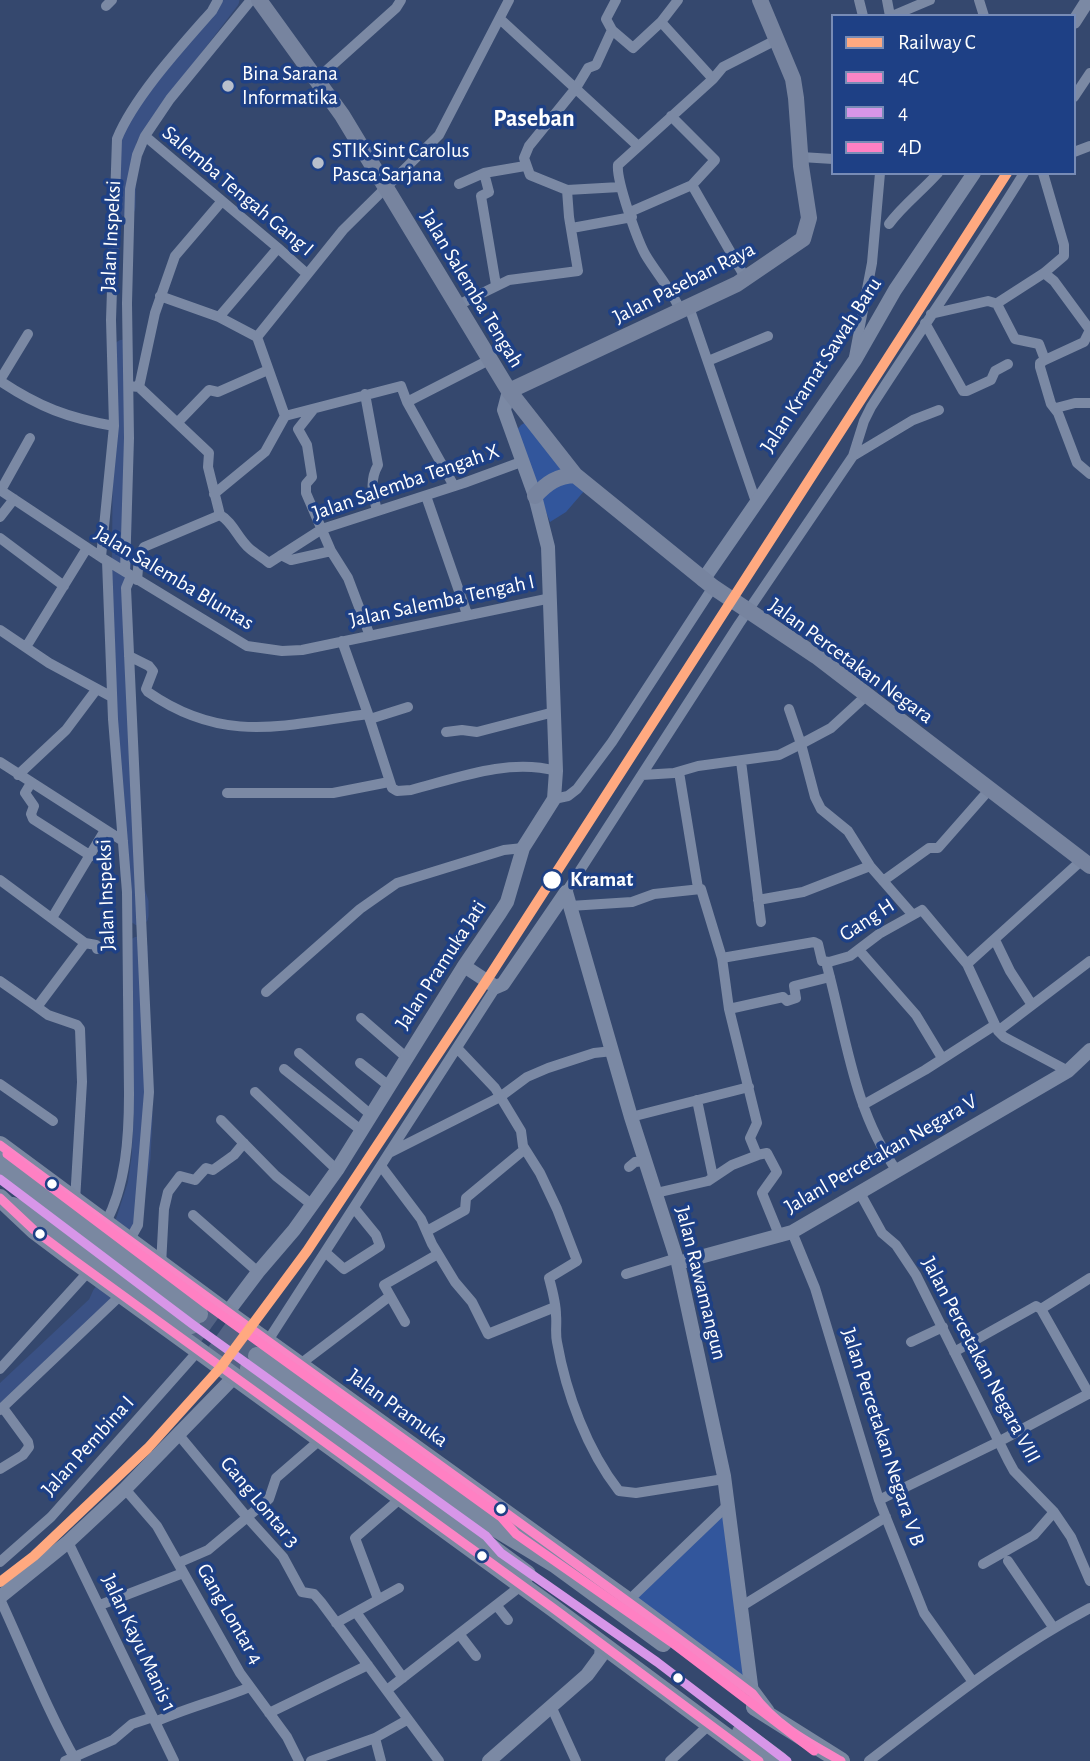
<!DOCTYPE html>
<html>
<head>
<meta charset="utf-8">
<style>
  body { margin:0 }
  #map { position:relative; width:1090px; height:1761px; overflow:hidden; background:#35486e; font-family:"Alegreya Sans",sans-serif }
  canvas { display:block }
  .legend { position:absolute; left:831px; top:14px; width:245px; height:161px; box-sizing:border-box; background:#1e4085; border:2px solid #788cb6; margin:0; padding:9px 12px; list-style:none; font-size:21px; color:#fff }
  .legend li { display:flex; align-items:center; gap:14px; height:35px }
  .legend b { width:35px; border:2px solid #788cb6 }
</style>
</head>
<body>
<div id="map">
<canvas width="1090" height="1761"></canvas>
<ul class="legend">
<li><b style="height:9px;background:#ffa980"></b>Railway C</li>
<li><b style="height:9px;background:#fa85c5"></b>4C</li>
<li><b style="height:9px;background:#d796e8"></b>4</li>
<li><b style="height:9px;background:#ff80c3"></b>4D</li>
</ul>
</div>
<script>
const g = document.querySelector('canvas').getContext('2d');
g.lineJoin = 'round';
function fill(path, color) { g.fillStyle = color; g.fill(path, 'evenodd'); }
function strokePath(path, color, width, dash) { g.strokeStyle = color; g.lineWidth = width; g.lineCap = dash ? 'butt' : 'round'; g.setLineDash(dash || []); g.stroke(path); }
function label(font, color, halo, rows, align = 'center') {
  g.font = font + ' "Alegreya Sans",sans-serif'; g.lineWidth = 7; g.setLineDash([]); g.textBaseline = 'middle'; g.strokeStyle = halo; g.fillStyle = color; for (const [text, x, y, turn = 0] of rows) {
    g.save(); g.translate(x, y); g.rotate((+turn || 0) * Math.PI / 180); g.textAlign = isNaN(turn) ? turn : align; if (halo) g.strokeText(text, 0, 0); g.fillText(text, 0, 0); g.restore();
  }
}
const green = new Path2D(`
  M528 421 585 490 566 512 550 522 515 432 521 425Z
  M728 1505 748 1704 670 1647 676 1637 628 1601Z`);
const river = new Path2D(`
  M126 207 127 139 148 107 230 0
  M123 349 121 632 123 748 130 875 139 902V916
  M125 1222 137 1185 141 1158 143 1117 138 1017V946
  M0 1396 97 1305 102 1294`);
const primaryTunnel = new Path2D(`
  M199 1314 257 1356
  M191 1325 249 1368`);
const minor = new Path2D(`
  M616 0 606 19 612 30 596 65 588 68 576 88 529 146 524 158 530 175 567 190 620 187
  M678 0 661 22 713 79
  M859 0 863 16
  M887 0 890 16
  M979 0 984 16
  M106 6 112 0
  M892 16 930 0
  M500 19 638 146
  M612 30 633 48 661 22
  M317 79 396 8 401 0
  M1074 97 1090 73
  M145 136 278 248 307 274
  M1074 152 1090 146
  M801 157 833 159
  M484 173 489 192 481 196 496 285
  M1043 173 1064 245V256L1044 273 999 302 998 306 1015 339 1039 344 1045 360
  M459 184 484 173 525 166
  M692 185 746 279
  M630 212 692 185 715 160 671 116
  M889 224C903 205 922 191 938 173
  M572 228 632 217
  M1044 273 1054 281 1090 330
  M160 296 219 317 257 337
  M458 305 509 280 578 271 569 217 567 190
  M689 307 756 502
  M680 310C672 290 656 273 645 254 637 239 616 180 618 165L713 79 723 67 776 40
  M931 314 988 301 998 304
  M219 317 278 248
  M925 323 963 391H967L991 380 995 371 1008 364
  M854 357 872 263 880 173
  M1045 360 1040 363V367L1051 404 1058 413 1077 463 1090 474
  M1045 360 1084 342 1090 330
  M708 361 768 336
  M0 380 28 334
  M0 381C39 407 68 418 114 426
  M129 386 139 387 209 453 208 467 220 515C233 522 238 539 250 549 256 554 263 558 269 563L322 529 464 483 521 462
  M139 387 155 313 175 256 222 201
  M365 394 378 465C369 481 373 494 377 511
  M407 402 489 360
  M1056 408 1075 403H1090
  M313 410 298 429 307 445 312 477 306 484V493L331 551 348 578 370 636
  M178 422 209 390 218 392 268 370
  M853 456 913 420 939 410
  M454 486 407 402 401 386 285 416 257 337 343 230 439 135 509 0
  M0 490 104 559 247 646 282 651 302 650 551 598
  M1 490 30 438
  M214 494 265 452 285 416
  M426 496 467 614
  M0 517 14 499
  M0 538 64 586
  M281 555 291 560 331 551
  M101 557 114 426 111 320 117 139C134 97 182 45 212 11L218 0
  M125 571 129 438 127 303 130 189 137 155 145 136 170 99 251 0
  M137 580 139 557 144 547 220 515
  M0 630 49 663 112 697
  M342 641 368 714 392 788 397 791 411 790C457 778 509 758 556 771
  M26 647 87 548
  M129 656 149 666 153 671 146 689 148 692C224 745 284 725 368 714
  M867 695 831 728 801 744 815 797 821 809 848 831 870 866
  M370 719 408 707
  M446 732 462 730 477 732 554 712
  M741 761 761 922
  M0 762 123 841
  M679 772 698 888
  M18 775 66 730 96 690
  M642 775 674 773 698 766 779 755 801 744 789 709
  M31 783 25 793 34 806 31 814 33 819 91 856
  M227 793H333L389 782
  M554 799 568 796 577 789 612 742 713 587
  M0 880 85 943 96 945 97 949
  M883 881 929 848H938L989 790
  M566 892 739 624 853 456 864 421 871 407C921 329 975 253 1024 173
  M758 900 803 892 870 866 912 914
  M570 906 632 902 654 894 701 889 722 958 729 1009 757 1123 750 1138 757 1155 767 1153 777 1172 762 1193 780 1237
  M52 918 105 830
  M995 940 1010 971 1032 1005
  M859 950 916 1015 942 1058
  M722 958 814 942 818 944 822 961 829 962
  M967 964 1082 860
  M0 981 37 1007 85 943
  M266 992 360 909 397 883 504 850 523 848
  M37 1007 48 1015 77 1025 80 1029 82 1082 75 1201
  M729 1009 783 997 787 1001 796 998 794 986 830 977
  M361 1018 407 1058
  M998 1031 1090 961
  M457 1048 495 1088 521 1131 523 1146 540 1173 557 1209 577 1261 549 1278C552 1289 556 1303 556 1315 557 1324 555 1333 557 1342 566 1393 587 1450 619 1491L636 1493 724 1479
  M299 1053 371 1115
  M360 1063 389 1086
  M284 1069 362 1131
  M0 1084 53 1121
  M255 1092 337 1170
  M697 1100 713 1177
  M863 1105 925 1070 995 1025
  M631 1117 749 1087
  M221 1120 276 1176 311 1204
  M391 1152 500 1097 527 1077 548 1068 594 1053 613 1051
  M381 1166 421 1219 432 1244 455 1282 472 1302 488 1334 555 1307
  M629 1167 635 1162 646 1161
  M897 1171C854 1112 846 1036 827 966L829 962 850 956 879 934 922 910 967 964 998 1031 1004 1037 1068 1071
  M656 1193 708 1181 732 1165 758 1155
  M860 1193 882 1233 896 1245 916 1275 1008 1460 1014 1471 1054 1512 1071 1537 1090 1581
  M193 1215 258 1272
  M105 1224C126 1186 129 1137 129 1094L127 892 113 719 107 561
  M427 1231 465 1210 466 1198 525 1149
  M792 1232 815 1288 879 1500 924 1613 973 1682
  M129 1241 138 1225 149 1092 126 588 131 576
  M325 1252 344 1269 380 1246 376 1235 354 1208
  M161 1265 164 1209 168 1192 180 1176 195 1180 206 1168 213 1170 234 1155 244 1143
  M626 1274 677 1258
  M1041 1309 1090 1278
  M405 1322 384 1285 438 1254
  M267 1342 496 987
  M911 1342 943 1327
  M954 1352 1036 1306 1041 1309 1089 1394
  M299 1365 390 1296
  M0 1369 89 1271
  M0 1410 121 1295
  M178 1434 246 1516 283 1557 302 1592 314 1594 321 1602 439 1761
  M0 1469 23 1455 29 1447 28 1442 3 1408
  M125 1489 157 1526 240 1673 287 1737 299 1761
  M879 1500 1000 1441 1090 1393
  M68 1542 174 1761
  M1008 1561 1053 1627
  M0 1562 51 1517 199 1350
  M178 1563 208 1550 269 1499 276 1478 321 1439
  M983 1564 1034 1535 1054 1512
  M0 1599C25 1653 47 1710 76 1761
  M378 1599 355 1538 401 1498
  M628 1601 728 1505
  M100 1605 183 1573
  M497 1606 508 1620
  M742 1606 886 1517
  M358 1615 403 1678
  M336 1623 399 1588
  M460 1635 476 1656
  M387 1690 522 1585
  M551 1706 576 1761
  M269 1713 368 1665
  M155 1722C186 1708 219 1700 250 1687
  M375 1738 381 1761
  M65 1761 113 1740 132 1724 153 1717
  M311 1761 375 1738 407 1720
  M670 1761 710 1724
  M869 1761C940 1707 1010 1650 1090 1608`);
const tertiary = new Path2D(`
  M1074 22 1088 0
  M703 580 855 360 895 290 974 173
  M566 892 631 1117 678 1263 724 1476 752 1693
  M464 966 496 987 503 984 566 892
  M678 1263 792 1232 1068 1071 1090 1050
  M227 1313 258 1272 294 1230 337 1170 464 966 500 913 507 902 523 848 554 799 556 771 548 547 535 496 504 410 509 391
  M0 1597 68 1542 125 1489 235 1376
  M489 1761 587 1675 601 1656 602 1645`);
const secondary = new Path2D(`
  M259 0 342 115 509 391 575 475 713 587 816 656 1090 866
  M509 391 737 284 803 239 809 218 801 166 796 98 793 79 760 0
  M535 496C547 483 557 476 575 475`);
const primary = new Path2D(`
  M0 1145 227 1313 628 1601 752 1693 766 1712
  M0 1164 199 1314
  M0 1198 34 1230 74 1260 553 1608 759 1761
  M13 1206 46 1219 191 1325
  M257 1356 420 1474 494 1527 555 1564 663 1643
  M249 1368 527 1574
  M755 1707 841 1761
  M741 1732 780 1761`);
const bus1 = new Path2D(`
  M0 1145C249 1330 503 1508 752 1693 775 1725 807 1742 841 1761
  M0 1198 34 1230 74 1260 553 1608 759 1761`);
const bus2 = new Path2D(`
  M0 1179 192 1324 486 1536 501 1553 657 1662 787 1761`);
const bus3 = new Path2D(`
  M7 1154 206 1304 501 1517 516 1534 671 1642 814 1751`);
const rail1 = new Path2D(`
  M0 1582 34 1556 148 1448 221 1367 307 1251 487 980 1007 173`);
const markers = [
  [228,86,7,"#b8bfcc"],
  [318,163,7,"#b8bfcc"],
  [552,880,10,"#fff"],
  [52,1184,6,"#fff"],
  [40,1234,6,"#fff"],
  [501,1509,6,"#fff"],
  [482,1556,6,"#fff"],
  [678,1678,6,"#fff"]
];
const poiNames = [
  ["Bina Sarana",242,74],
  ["Informatika",242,98],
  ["STIK Sint Carolus",332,151],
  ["Pasca Sarjana",332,175]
];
const streetNames = [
  ["Salemba Tengah Gang I",238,191,40],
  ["Jalan Inspeksi",111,236,-87],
  ["Jalan Paseban Raya",684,283,-27],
  ["Jalan Salemba Tengah",472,289,59],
  ["Jalan Kramat Sawah Baru",821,365,-57],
  ["Jalan Salemba Tengah X",406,482,-19],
  ["Jalan Salemba Bluntas",174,578,31],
  ["Jalan Salemba Tengah I",442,601,-12],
  ["Jalan Percetakan Negara",851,661,36],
  ["Jalan Inspeksi",106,895,-92],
  ["Gang H",867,920,-33],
  ["Jalan Pramuka Jati",441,965,-57],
  ["Jalanl Percetakan Negara V",881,1154,-30],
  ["Jalan Rawamangun",701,1283,76],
  ["Jalan Percetakan Negara VIII",981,1360,62],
  ["Jalan Pramuka",398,1408,36],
  ["Jalan Percetakan Negara V B",883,1437,72],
  ["Jalan Pembina I",88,1446,-48],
  ["Gang Lontar 3",260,1502,50],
  ["Gang Lontar 4",230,1614,60],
  ["Jalan Kayu Manis 1",139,1643,65]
];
const stopNames = [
  ["Kramat",570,880]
];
const quarterNames = [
  ["Paseban",534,119]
];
fill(green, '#32569c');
strokePath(river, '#3a5184', 19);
strokePath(primaryTunnel, '#536384', 18, [18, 9]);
strokePath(minor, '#7b89a4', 10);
strokePath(tertiary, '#7b89a4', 14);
strokePath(secondary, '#77849f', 16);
strokePath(primary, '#7a88a1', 18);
strokePath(bus1, '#fa85c5', 9);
strokePath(bus2, '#d796e8', 9);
strokePath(bus3, '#ff80c3', 9);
strokePath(rail1, '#ffa980', 10);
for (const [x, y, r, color] of markers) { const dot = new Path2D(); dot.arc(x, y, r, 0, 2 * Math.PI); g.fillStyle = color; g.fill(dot); strokePath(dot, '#1e4085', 2.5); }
label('21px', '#fff', '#1e4085', poiNames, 'left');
label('21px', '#fff', '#1e4085', streetNames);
label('bold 21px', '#fff', '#1e4085', stopNames, 'left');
label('bold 24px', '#fff', '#1e4085', quarterNames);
</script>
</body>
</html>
